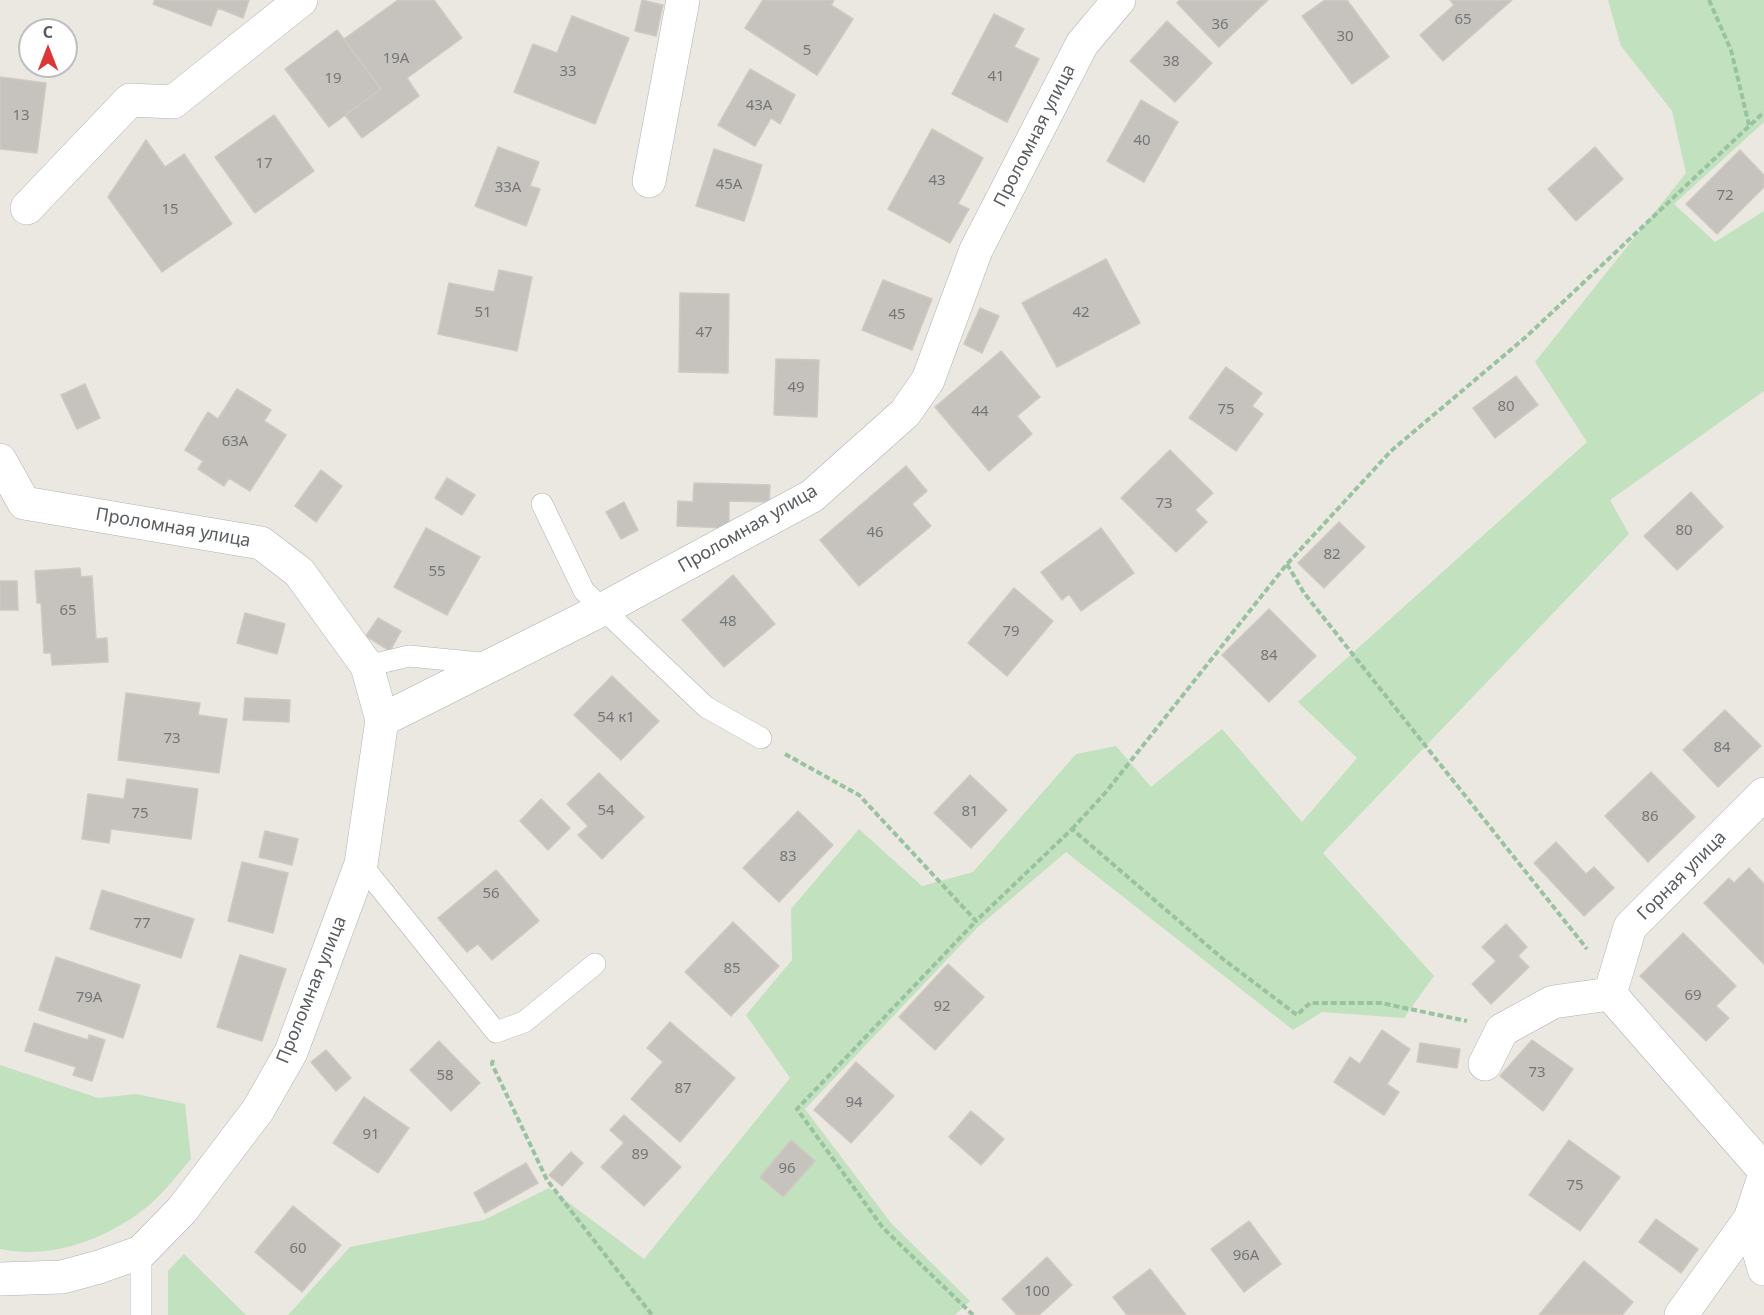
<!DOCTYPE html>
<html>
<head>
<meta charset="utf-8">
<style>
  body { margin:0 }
  #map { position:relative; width:1764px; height:1315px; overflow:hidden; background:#ebe8e1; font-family:"Noto Sans",sans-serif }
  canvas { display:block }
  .north { position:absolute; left:18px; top:18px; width:60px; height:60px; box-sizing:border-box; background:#fff; border:2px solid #bdbebf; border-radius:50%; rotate:0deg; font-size:16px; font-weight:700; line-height:24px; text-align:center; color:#595d60 }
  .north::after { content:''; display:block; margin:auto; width:21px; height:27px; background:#db363a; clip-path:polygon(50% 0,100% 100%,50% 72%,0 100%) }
</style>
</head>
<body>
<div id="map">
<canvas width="1764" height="1315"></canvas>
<div class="north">С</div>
</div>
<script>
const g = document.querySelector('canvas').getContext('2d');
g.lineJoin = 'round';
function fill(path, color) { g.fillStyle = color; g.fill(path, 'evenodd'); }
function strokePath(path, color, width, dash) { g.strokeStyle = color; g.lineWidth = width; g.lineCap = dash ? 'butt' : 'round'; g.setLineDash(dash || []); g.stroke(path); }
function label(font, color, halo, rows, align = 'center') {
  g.font = font + ' "Noto Sans",sans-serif'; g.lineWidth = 5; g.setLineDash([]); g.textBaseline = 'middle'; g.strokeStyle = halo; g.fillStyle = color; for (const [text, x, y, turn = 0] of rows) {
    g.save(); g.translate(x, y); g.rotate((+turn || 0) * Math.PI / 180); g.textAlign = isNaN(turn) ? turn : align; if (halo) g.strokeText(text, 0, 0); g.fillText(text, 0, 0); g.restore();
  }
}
const green = new Path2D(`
  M1608 0H1764V122L1674 204 1715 242 1764 211V391L1610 500 1629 534 1323 853 1434 976 1404 1018 1322 1012 1293 1030 1066 852 977 928 805 1109 891 1223 970 1301 955 1315H288L350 1247 484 1220 549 1188 644 1259 790 1078 746 1015 792 960 791 909 859 829 922 886 973 872 1076 754 1116 746 1151 787 1222 729 1302 822 1357 758 1298 702 1587 442 1535 362 1686 173 1672 111 1621 46Z
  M0 1065 98 1098 136 1094 185 1104 191 1159C177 1175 163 1194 147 1207 106 1239 53 1260 0 1249Z
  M184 1254 246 1315H168V1271Z`);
const building = new Path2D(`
  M155 0H249L243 18 218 8 211 26 153 4Z
  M398 0H434L462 38 407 78 419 96 362 138 345 115 381 89 344 39Z
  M642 0 663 5 656 36 635 31Z
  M763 0H834L831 5 853 19 817 75 745 28Z
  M1180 0H1268L1219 47 1177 3Z
  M1325 0H1347L1389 57 1352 84 1302 16Z
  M1450 0H1512L1443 61 1420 35 1454 5Z
  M994 14 1024 29 1014 47 1039 59 1007 122 952 94Z
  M572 16 629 38 595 124 514 92 533 44 557 53Z
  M1167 21 1212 63 1175 102 1130 61Z
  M337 30 381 89 329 127 285 69Z
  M750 69 795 95 780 124 771 118 755 146 718 125Z
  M0 77 46 83 37 153 0 149Z
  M1141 100 1178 122 1144 182 1107 161Z
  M274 115 314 171 255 213 215 157Z
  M932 129 983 158 958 204 969 209 950 243 888 209Z
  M146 140 165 167 184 154 232 224 162 272 108 197Z
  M498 147 539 162 530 186 540 189 526 226 475 206Z
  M1595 147 1623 179 1576 221 1548 189Z
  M714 149 762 165 744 221 696 206Z
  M1740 150 1764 175V187L1717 234 1686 204Z
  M1106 259 1140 323 1057 367 1022 303Z
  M499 270 532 277 517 351 438 334 449 283 494 292Z
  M883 280 932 299 912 350 862 330Z
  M680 293 729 294 728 373 679 372Z
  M980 308 999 316 982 353 964 344Z
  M1001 351 1040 397 1017 416 1032 434 989 471 935 407Z
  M776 359 819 360 817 417 774 415Z
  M1226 367 1262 393 1252 406 1263 414 1236 451 1189 418Z
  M1516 376 1538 405 1495 438 1473 408Z
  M85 384 100 418 77 429 61 395Z
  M237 389 271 410 264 421 286 435 250 491 229 478 224 486 198 469 203 461 185 450 208 412 218 419Z
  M1170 450 1213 493 1195 510 1207 522 1176 552 1121 498Z
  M906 466 927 491 912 504 931 526 859 586 820 540Z
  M321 470 342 486 316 522 295 506Z
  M447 478 475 495 462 515 435 498Z
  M694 483 770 485 769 502 729 501V528L677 526 678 501 693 502Z
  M1691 492 1723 527 1677 570 1644 536Z
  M624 502 638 530 621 539 606 512Z
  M1339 522 1365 547 1324 588 1298 563Z
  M426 528 480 557 447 615 394 587Z
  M1101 528 1134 573 1081 611 1069 594 1062 600 1041 572Z
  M80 568 81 577 92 576 96 639 107 638 108 662 52 665 51 653H44L41 603H37L35 571Z
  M733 575 775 624 724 667 682 620Z
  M0 581H17L18 610H0Z
  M1014 588 1053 621 1007 676 968 643Z
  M1269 609 1316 656 1269 702 1222 655Z
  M245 613 285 624 277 654 237 643Z
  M378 618 401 631 390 651 366 636Z
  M612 676 659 721 621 760 574 715Z
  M126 693 200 703 198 715 227 719 219 773 118 760Z
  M245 698 290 700 289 722 243 720Z
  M1725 710 1761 746 1718 787 1683 750Z
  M1651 772 1695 817 1648 862 1605 816Z
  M599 773 644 817 602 859 578 835 588 826 567 804Z
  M970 775 1007 810 971 848 934 813Z
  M127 779 198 789 191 839 111 829 109 843 82 839 88 794 124 799Z
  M541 799 570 828 548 850 520 821Z
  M798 811 833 845 779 902 743 868Z
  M265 831 298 839 292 865 259 857Z
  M1556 842 1586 874 1594 867 1614 888 1584 916 1534 863Z
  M242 862 288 873 273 933 228 921Z
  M1749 868 1764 884V964L1704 903 1729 878 1734 883Z
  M496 870 539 921 492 960 478 944 467 952 438 918Z
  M102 890 194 919 181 958 90 929Z
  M733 922 779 966 731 1016 685 972Z
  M1506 924 1527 947 1518 956 1529 967 1491 1004 1472 984 1496 961 1482 947Z
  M1683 933 1736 986 1716 1006 1729 1018 1706 1041 1640 976Z
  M240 955 286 969 262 1041 217 1027Z
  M56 957 140 985 123 1038 39 1010Z
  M948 964 984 997 935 1050 899 1017Z
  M670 1022 735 1078 680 1142 631 1099 663 1062 647 1048Z
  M34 1023 88 1040 89 1035 105 1040 92 1081 73 1075 76 1067 25 1051Z
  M1382 1030 1410 1049 1387 1084 1399 1092 1384 1115 1334 1082 1350 1057 1360 1064Z
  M1532 1040 1573 1069 1543 1111 1500 1076Z
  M439 1041 480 1083 451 1111 410 1070Z
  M1420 1043 1460 1049 1457 1068 1417 1062Z
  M326 1050 351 1078 336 1091 311 1062Z
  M856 1062 894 1096 851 1143 814 1110Z
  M364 1097 409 1128 378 1173 333 1143Z
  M971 1111 1004 1139 981 1165 949 1137Z
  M624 1115 681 1167 644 1206 601 1167 624 1143 610 1130Z
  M791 1140 815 1161 783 1197 760 1177Z
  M1569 1140 1620 1177 1580 1231 1529 1195Z
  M571 1152 583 1163 562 1186 549 1175Z
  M526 1163 538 1183 485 1213 474 1193Z
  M293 1206 341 1245 302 1292 255 1252Z
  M1656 1219 1698 1249 1681 1273 1639 1242Z
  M1249 1221 1281 1264 1244 1292 1211 1249Z
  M1047 1257 1072 1285 1039 1315H1017L1002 1299Z
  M1584 1261 1633 1302 1622 1315H1539Z
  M1150 1269 1186 1315H1127L1113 1297Z`);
const path = new Path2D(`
  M1709 0 1731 50 1749 125
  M1287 564 1304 593 1587 949
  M785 754 859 795 976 921 1072 829 1223 959 1297 1015 1310 1003H1381L1467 1021
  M1072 829 1106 792 1287 564 1391 451 1527 336 1764 112
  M493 1060 492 1064 547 1180 652 1315
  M973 1315 883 1228 797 1109 976 921`);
const lane = new Path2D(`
  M542 504 584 591 706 707 761 738
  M367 666 409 656 491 664
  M361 864 496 1032 524 1022 595 964
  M141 1252V1315`);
const street = new Path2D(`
  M649 181 683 0
  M27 208 130 100 173 102 301 0
  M0 460 24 503 261 543 299 572 367 666 382 720 361 864 291 1052 258 1110 182 1210 141 1252 99 1267 62 1277 0 1279
  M382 720 605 608 812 496 905 413 928 380 976 250 1082 44 1119 0
  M1610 994 1764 1170
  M1485 1064 1502 1030 1553 1002 1610 994 1630 927 1764 794
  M1750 1219 1764 1269
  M1681 1315 1750 1219 1764 1177`);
const numberNames = [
  ["65",1463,20],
  ["36",1220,25],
  ["30",1345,37],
  ["5",807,51],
  ["19А",396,59],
  ["38",1171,62],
  ["33",568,72],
  ["41",996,77],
  ["19",333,79],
  ["43А",759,106],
  ["13",21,116],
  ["40",1142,141],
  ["17",264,164],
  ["43",937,181],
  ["45А",729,185],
  ["33А",508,188],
  ["72",1725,196],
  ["15",170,210],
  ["51",483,313],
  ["42",1081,313],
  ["45",897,315],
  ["47",704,333],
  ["49",796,388],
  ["80",1506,407],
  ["75",1226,410],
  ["44",980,412],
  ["63А",235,442],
  ["73",1164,504],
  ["80",1684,531],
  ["46",875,533],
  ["82",1332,555],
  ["55",437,572],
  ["65",68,611],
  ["48",728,622],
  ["79",1011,632],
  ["84",1269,656],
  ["54 к1",616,718],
  ["73",172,739],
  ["84",1722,748],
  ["54",606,811],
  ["81",970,812],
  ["75",140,814],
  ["86",1650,817],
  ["83",788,857],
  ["56",491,894],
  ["77",142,924],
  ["85",732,969],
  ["69",1693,996],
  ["79А",89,998],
  ["92",942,1007],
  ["73",1537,1073],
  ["58",445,1076],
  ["87",683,1089],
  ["94",854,1103],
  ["91",371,1135],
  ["89",640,1155],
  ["96",787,1169],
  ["75",1575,1186],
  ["60",298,1249],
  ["96А",1246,1256],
  ["100",1037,1292]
];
const streetNames = [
  ["Проломная улица",1035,136,-63],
  ["Проломная улица",173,528,10],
  ["Проломная улица",748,529,-30],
  ["Горная улица",1682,876,-45],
  ["Проломная улица",312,990,-68]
];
fill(green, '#c2e1be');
fill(building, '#c6c3be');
strokePath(building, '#cfc9c0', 1.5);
strokePath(lane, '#aeb2b5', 22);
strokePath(street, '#aeb2b5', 34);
strokePath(path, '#99c2a0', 4, [6, 3]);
strokePath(lane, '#fff', 21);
strokePath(street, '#fff', 33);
label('15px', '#747678', null, numberNames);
label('18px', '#595d60', '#fff', streetNames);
</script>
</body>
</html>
